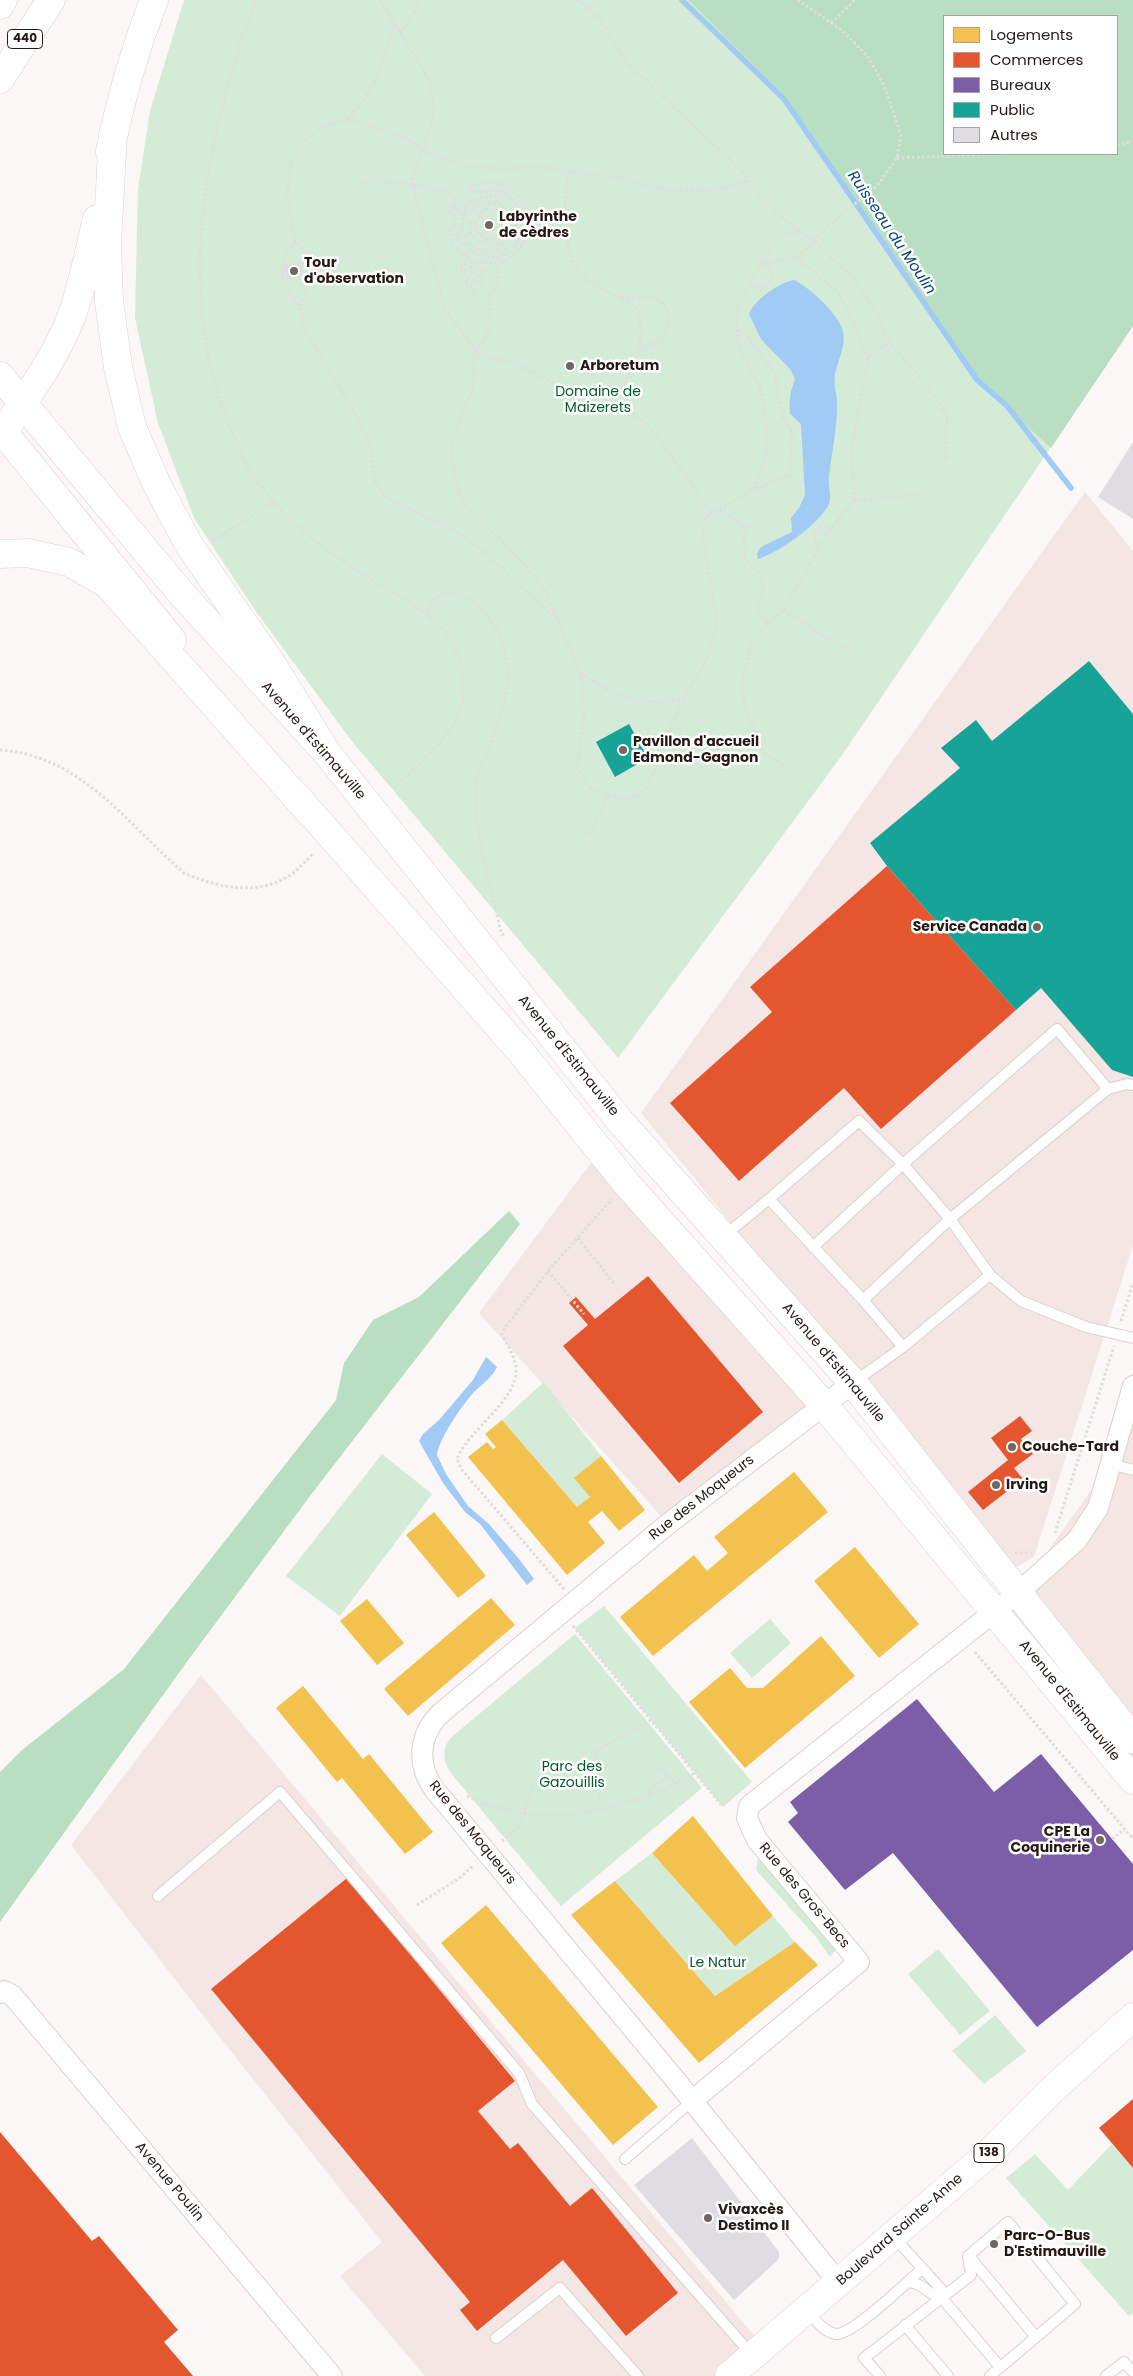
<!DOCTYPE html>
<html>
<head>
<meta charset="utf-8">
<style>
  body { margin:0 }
  #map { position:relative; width:1133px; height:2376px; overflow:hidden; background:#fbf7f6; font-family:Poppins,sans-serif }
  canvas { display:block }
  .legend { position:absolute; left:943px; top:15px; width:175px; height:140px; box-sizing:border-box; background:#fff; border:1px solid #a8a3a1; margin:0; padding:6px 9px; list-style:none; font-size:15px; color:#261813 }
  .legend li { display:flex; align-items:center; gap:10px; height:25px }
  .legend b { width:25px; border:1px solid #a8a3a1 }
</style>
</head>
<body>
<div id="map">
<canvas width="1133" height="2376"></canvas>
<ul class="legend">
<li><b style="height:14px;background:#f2c14e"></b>Logements</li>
<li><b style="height:14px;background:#e4572e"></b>Commerces</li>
<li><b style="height:14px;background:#7b5ea7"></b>Bureaux</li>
<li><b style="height:14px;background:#17a398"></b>Public</li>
<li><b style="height:14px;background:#dfdce2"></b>Autres</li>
</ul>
</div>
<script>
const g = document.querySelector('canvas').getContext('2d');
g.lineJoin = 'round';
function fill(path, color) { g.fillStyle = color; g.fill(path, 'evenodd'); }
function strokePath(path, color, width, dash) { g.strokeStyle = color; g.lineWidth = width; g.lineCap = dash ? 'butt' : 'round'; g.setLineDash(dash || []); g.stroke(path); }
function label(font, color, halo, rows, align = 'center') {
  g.font = font + ' Poppins,sans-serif'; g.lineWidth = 5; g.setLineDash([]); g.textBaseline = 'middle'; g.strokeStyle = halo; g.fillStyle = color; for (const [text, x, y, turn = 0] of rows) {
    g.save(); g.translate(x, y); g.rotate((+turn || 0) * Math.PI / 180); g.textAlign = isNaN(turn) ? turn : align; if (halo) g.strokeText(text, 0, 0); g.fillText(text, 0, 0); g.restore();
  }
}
const commercial = new Path2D(`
  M1085 492 1133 551V1245L1034 1557 1013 1569 641 1113Z
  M593 1160 823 1404 668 1524 479 1313Z
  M1133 1386V1780L995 1610 1018 1593 1110 1464Z
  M201 1675 763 2346 729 2376H425L340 2276 382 2242 215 2031 71 1845Z`);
const green = new Path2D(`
  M184 0H1133V326L840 758 618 1058 351 740 257 613 194 518 158 423 135 318 138 189 150 111ZM944 16H1117V154H944Z
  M544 1382 601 1456 575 1478 590 1497 577 1507 502 1420Z
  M382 1454 432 1494 340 1616 286 1576Z
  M604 1606 752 1782 723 1807 575 1628Z
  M770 1619 791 1643 752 1678 730 1653Z
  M575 1634 702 1788 561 1906 450 1772C442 1759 442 1745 454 1735Z
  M652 1853 735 1945 773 1916 795 1942 715 1996 615 1881Z
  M758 1859 766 1866 836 1949 830 1957 816 1937 756 1870Z
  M938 1949 990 2011 960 2035 908 1974Z
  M995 2015 1026 2051 984 2084 952 2051Z
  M1112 2144 1133 2167V2313L1129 2316 1006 2178 1035 2154 1068 2190Z`);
const forest = new Path2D(`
  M688 0H1133V326L1051 448 977 380 786 97ZM1117 16V154H944V16Z
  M509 1211 520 1224 313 1492 186 1663 0 1922V1772L21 1751 124 1669 336 1400 344 1363 373 1320 419 1297Z`);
const water = new Path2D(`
  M794 280C809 287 836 312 842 328 848 344 837 360 835 376 833 384 837 394 837 402 838 424 831 455 829 478 828 486 832 497 829 504 818 525 780 552 758 559L757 554 761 547 792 532 791 518 799 508 805 495 801 424 790 414C789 401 790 392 795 379L790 369 761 339 749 314C754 300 779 283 794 280Z
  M486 1357 497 1367C492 1377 485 1382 476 1390 464 1402 439 1438 437 1455L446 1474 468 1506 489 1524 519 1559 534 1579 527 1585 480 1524 465 1512 443 1483 419 1441 423 1434 439 1420 473 1380Z`);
const homes = new Path2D(`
  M502 1420 577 1507 590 1497 574 1478 601 1456 645 1510 619 1531 602 1511 588 1522 605 1543 567 1575 468 1457 487 1442 493 1449 496 1447 485 1434Z
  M794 1472 828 1512 653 1656 620 1617 694 1555 707 1571 728 1553 714 1537Z
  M434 1512 486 1576 458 1598 406 1535Z
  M855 1547 919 1624 879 1658 814 1581Z
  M491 1598 515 1625 408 1716 384 1689Z
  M367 1599 404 1643 377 1665 340 1621Z
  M821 1636 855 1676 745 1768 689 1702 730 1668 747 1688H763Z
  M303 1686 363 1759 369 1754 433 1832 405 1854 342 1778 337 1782 276 1708Z
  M693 1816 773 1916 735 1946 652 1853Z
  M615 1881 715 1996 795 1942 818 1965 699 2063 571 1915Z
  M486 1905 658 2107 613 2145 441 1943Z`);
const shops = new Path2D(`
  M887 866 1016 1010 881 1129 844 1088 739 1181 670 1103 772 1012 750 987Z
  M648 1276 763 1412 679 1483 563 1346 588 1325 569 1303 576 1297 595 1319Z
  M1020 1416 1032 1431 1021 1439 1033 1454 1014 1468 1023 1479 983 1510 968 1492 1008 1460 991 1438Z
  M347 1878 515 2081 478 2111 510 2149 518 2143 570 2206 592 2188 678 2293 626 2336 563 2260 477 2331 460 2310 470 2302 211 1989Z
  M1133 2099V2168L1099 2128Z
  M0 2132 92 2241 99 2236 178 2330 164 2342 193 2376H0Z`);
const offices = new Path2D(`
  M917 1699 994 1792 1041 1754 1133 1864V1950L1037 2027 893 1853 845 1890 788 1822 798 1813 790 1802Z`);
const public = new Path2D(`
  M1089 661 1133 714V1077L1112 1070 1041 988 1016 1010 887 866 870 843 960 768 941 748 976 720 992 741Z
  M629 724 648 758 615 777 596 742Z`);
const stream = new Path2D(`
  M682 0 784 99 977 380 1007 406 1071 488`);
const building = new Path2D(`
  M301 262 303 276 287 279 284 265Z
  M1133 442V519L1098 497Z
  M692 2138 779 2252V2258L776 2262 734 2300 634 2185Z`);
const path = new Path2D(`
  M256 0C243 32 233 65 225 98 195 211 185 332 236 441 240 451 244 462 250 471 266 497 292 522 317 542 334 555 352 568 370 579 403 599 442 615 457 653 463 668 466 694 461 709 452 736 412 770 392 790
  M380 0 427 76 433 96 432 124 413 177 414 192 445 309 475 350 473 388 451 442 455 477 461 500 475 518 499 538 525 565 545 591 572 652 582 678 584 715 577 769 590 788 609 795
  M577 0 584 4 600 19 627 63 741 170 762 199 800 232
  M798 0 844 32 869 58 886 90 901 135 897 158 877 186 818 234 814 242 854 278 876 313 891 344 928 387 947 416 945 459
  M831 23 855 0
  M401 34 421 0
  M347 119C374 94 385 59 394 24
  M1117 145 1133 141
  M897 158 996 154
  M568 171C565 204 558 262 592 283 608 293 625 298 639 311 645 349 633 365 618 399
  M360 184 371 179 442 190 467 207
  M471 211C479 203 488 202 499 204L507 212 510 230 514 232 516 223 515 213 520 211C507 188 496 189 472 193L469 191 471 186C479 184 487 182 494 183 536 187 541 244 503 262 494 255 479 256 468 251L465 255 472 261
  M464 213 452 205 450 212 455 216V226L449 228 453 246 465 255
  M470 234V223H475L476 230 486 239C508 236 510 212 486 209L477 215 487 223
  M465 237 470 234C480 244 487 245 500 243L509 252 503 255 498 250C487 253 478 251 469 243L463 246 456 233 462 231C464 205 469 197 496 196V203
  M295 241C275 267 279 282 300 307
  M514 247 523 231 520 211
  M471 267 463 263 460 268 482 277 483 284 467 278 465 285 474 288V297
  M487 271 471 267 472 261 497 264 499 281 489 296 491 326 482 343 475 350 489 357 516 364 571 392 618 399 656 435 685 474 711 514
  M749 282 757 288 766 287 771 279V269L764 263 796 258 838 292 851 318 868 358
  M622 298C654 296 674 295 667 334L639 352
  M739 330 747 336 774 372 783 418 792 432 790 475 755 489
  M854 500H872L924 493
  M720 509 745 527 744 535 745 558C766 581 768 577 756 608L768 622
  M745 527 756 525
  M213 541 274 501
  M819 548 815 542 814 533 819 526 832 528
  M783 611 856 655
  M426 613 435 598 445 592C469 596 483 606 495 627 519 672 505 707 488 751 484 760 477 772 476 783 472 832 491 884 501 932L504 936
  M557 619 477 546 447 526 396 503 384 495 375 483 371 449 361 424 306 332 300 307 308 285 305 252 295 241 287 197 291 160 303 142 313 133 335 122 353 119 404 137 424 151 468 166 497 169 540 167 568 171 620 178 647 186 673 190H705L731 186 748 180
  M580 672C616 698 638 707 683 699
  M0 750C81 755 127 824 184 873 216 887 254 896 287 877 297 872 305 861 313 854
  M783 765 764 753 745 708 742 682 751 645 768 622 783 611 827 534 854 500 852 449 868 358 877 349 891 344
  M589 835 609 795 627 800C632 798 640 795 643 791 652 783 659 757 663 745 669 730 675 715 683 700 697 675 712 658 715 627 718 589 698 555 705 517L754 489 764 464 767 441 765 413 760 387 740 351 736 322 739 303 773 244 788 233 802 232 814 242 796 258
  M578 1238 615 1285
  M548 1271 584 1314
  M1121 1321 1133 1283
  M1055 1533 1114 1346
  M1015 1553H1034
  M564 1589 462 1470 457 1459C468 1430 517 1401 516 1370 516 1357 507 1346 502 1334L504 1329 548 1271 612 1199
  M573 1626 723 1807
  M975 1652 1133 1839
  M668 1776 677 1783
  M650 1795V1789L668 1776 657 1768
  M467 1796C526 1824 586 1819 646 1796 663 1790 681 1783 695 1772
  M601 1810 595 1752 651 1720
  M1112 1839 1125 1829
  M502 1841 521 1825 534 1778
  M417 1905 458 1879 473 1866`);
const service = new Path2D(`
  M1108 1089 1127 1084 1133 1085
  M769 1199 859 1121 903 1164 950 1219 990 1275 903 1347 854 1382
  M724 1236 769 1199 863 1300
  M813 1247 903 1164 1057 1029 1108 1089 950 1219 863 1300 903 1347
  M990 1275 1021 1301 1086 1327 1133 1338
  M1110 1464 1133 1470
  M158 1896 280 1792 519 2073 532 2104 752 2355
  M625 2159 692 2101
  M893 2236 941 2289V2297
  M968 2256 1008 2222 1075 2304 990 2376
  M969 2256 1036 2337
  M907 2282C925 2283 925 2294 941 2297L1000 2367
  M807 2310C815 2319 823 2332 836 2334 853 2335 907 2282 922 2269
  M905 2325 948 2376
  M496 2338 560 2288 638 2376
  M880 2376 864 2358 971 2275 968 2256
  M1106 2376 1124 2362 1133 2372`);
const minor = new Path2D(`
  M0 1993 4 1991 12 1995 332 2376
  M692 2101 859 1962 757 1840 747 1818 749 1806 1018 1593 1077 1540 1098 1508 1133 1386
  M838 2282 673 2077 434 1789C416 1764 419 1734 441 1713L668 1524 853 1383`);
const secondary = new Path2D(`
  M0 376 181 593 327 753 619 1120 853 1383 1133 1739
  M0 428 172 640
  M297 797 521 1052 626 1183 823 1404 1133 1780`);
const primary = new Path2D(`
  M729 2376 987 2155 1053 2089 1133 2017`);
const motorway = new Path2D(`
  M0 5 3 0
  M0 79 51 0
  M113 134 107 244 109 301 118 367 132 427 157 485 189 545 272 664 327 753
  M110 152C120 100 135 49 154 0
  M0 437C26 398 55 359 72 315 83 284 89 251 97 219
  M0 554 28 553 69 562 107 584 312 815`);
const markers = [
  [489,225,5,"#716662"],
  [294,271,5,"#716662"],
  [570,366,5,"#716662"],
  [623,750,5,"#716662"],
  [1037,927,5,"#716662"],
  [1012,1447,5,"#716662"],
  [996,1485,5,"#716662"],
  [1100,1840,5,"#716662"],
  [708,2218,5,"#716662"],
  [994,2244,5,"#716662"]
];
const shields = [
  [25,39,35],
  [989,2153,30]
];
const shieldNames = [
  ["440",25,39],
  ["138",989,2153]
];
const poiNames = [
  ["Labyrinthe",499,217],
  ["de cèdres",499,233],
  ["Tour",304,263],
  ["d'observation",304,279],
  ["Arboretum",580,366],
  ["Pavillon d'accueil",633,742],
  ["Edmond-Gagnon",633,758],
  ["Service Canada",1027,927,"right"],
  ["Couche-Tard",1022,1447],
  ["Irving",1006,1485],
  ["CPE La",1090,1832,"right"],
  ["Coquinerie",1090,1848,"right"],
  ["Vivaxcès",718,2210],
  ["Destimo II",718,2226],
  ["Parc-O-Bus",1004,2236],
  ["D'Estimauville",1004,2252]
];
const parkNames = [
  ["Domaine de",598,392],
  ["Maizerets",598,408],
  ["Parc des",572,1767],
  ["Gazouillis",572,1783],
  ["Le Natur",718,1963]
];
const streetNames = [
  ["Avenue d'Estimauville",313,741,49],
  ["Avenue d'Estimauville",568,1056,51],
  ["Avenue d'Estimauville",833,1363,50],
  ["Rue des Moqueurs",702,1498,-38],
  ["Avenue d'Estimauville",1069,1701,51],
  ["Rue des Moqueurs",472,1833,51],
  ["Rue des Gros-Becs",804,1896,50],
  ["Avenue Poulin",169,2182,50],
  ["Boulevard Sainte-Anne",900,2230,-41]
];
const waterNames = [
  ["Ruisseau du Moulin",891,233,56]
];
fill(commercial, '#f4e6e5');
fill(green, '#d3ebd7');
fill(forest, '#b8dfc1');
fill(water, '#a1caf4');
fill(homes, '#f2c14e');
fill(shops, '#e4572e');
fill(offices, '#7b5ea7');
fill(public, '#17a398');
strokePath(stream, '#a1caf4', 5.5);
fill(building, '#dfdce2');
strokePath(service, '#dad1ce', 12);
strokePath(minor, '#dad1ce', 22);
strokePath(secondary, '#dad1ce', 29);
strokePath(primary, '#dad1ce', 29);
strokePath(motorway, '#dad1ce', 29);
strokePath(path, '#dfdedc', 3, [2.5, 2.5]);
strokePath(service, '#fefefe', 10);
strokePath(minor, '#fefefe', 20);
strokePath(secondary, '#fefefe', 28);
strokePath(primary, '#fefefe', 28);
strokePath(motorway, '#fefefe', 28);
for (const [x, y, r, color] of markers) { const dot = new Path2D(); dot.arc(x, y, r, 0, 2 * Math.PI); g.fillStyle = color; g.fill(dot); strokePath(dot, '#fff', 2); }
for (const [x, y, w] of shields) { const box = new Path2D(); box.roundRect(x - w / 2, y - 9.5, w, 19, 4); g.fillStyle = '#fff'; g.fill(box); strokePath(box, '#261813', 1); }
label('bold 12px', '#261813', null, shieldNames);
label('bold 14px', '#261813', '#fff', poiNames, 'left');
label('14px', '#005b2a', '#fff', parkNames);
label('14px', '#261813', '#fff', streetNames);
label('italic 15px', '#01457c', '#fff', waterNames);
</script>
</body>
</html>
